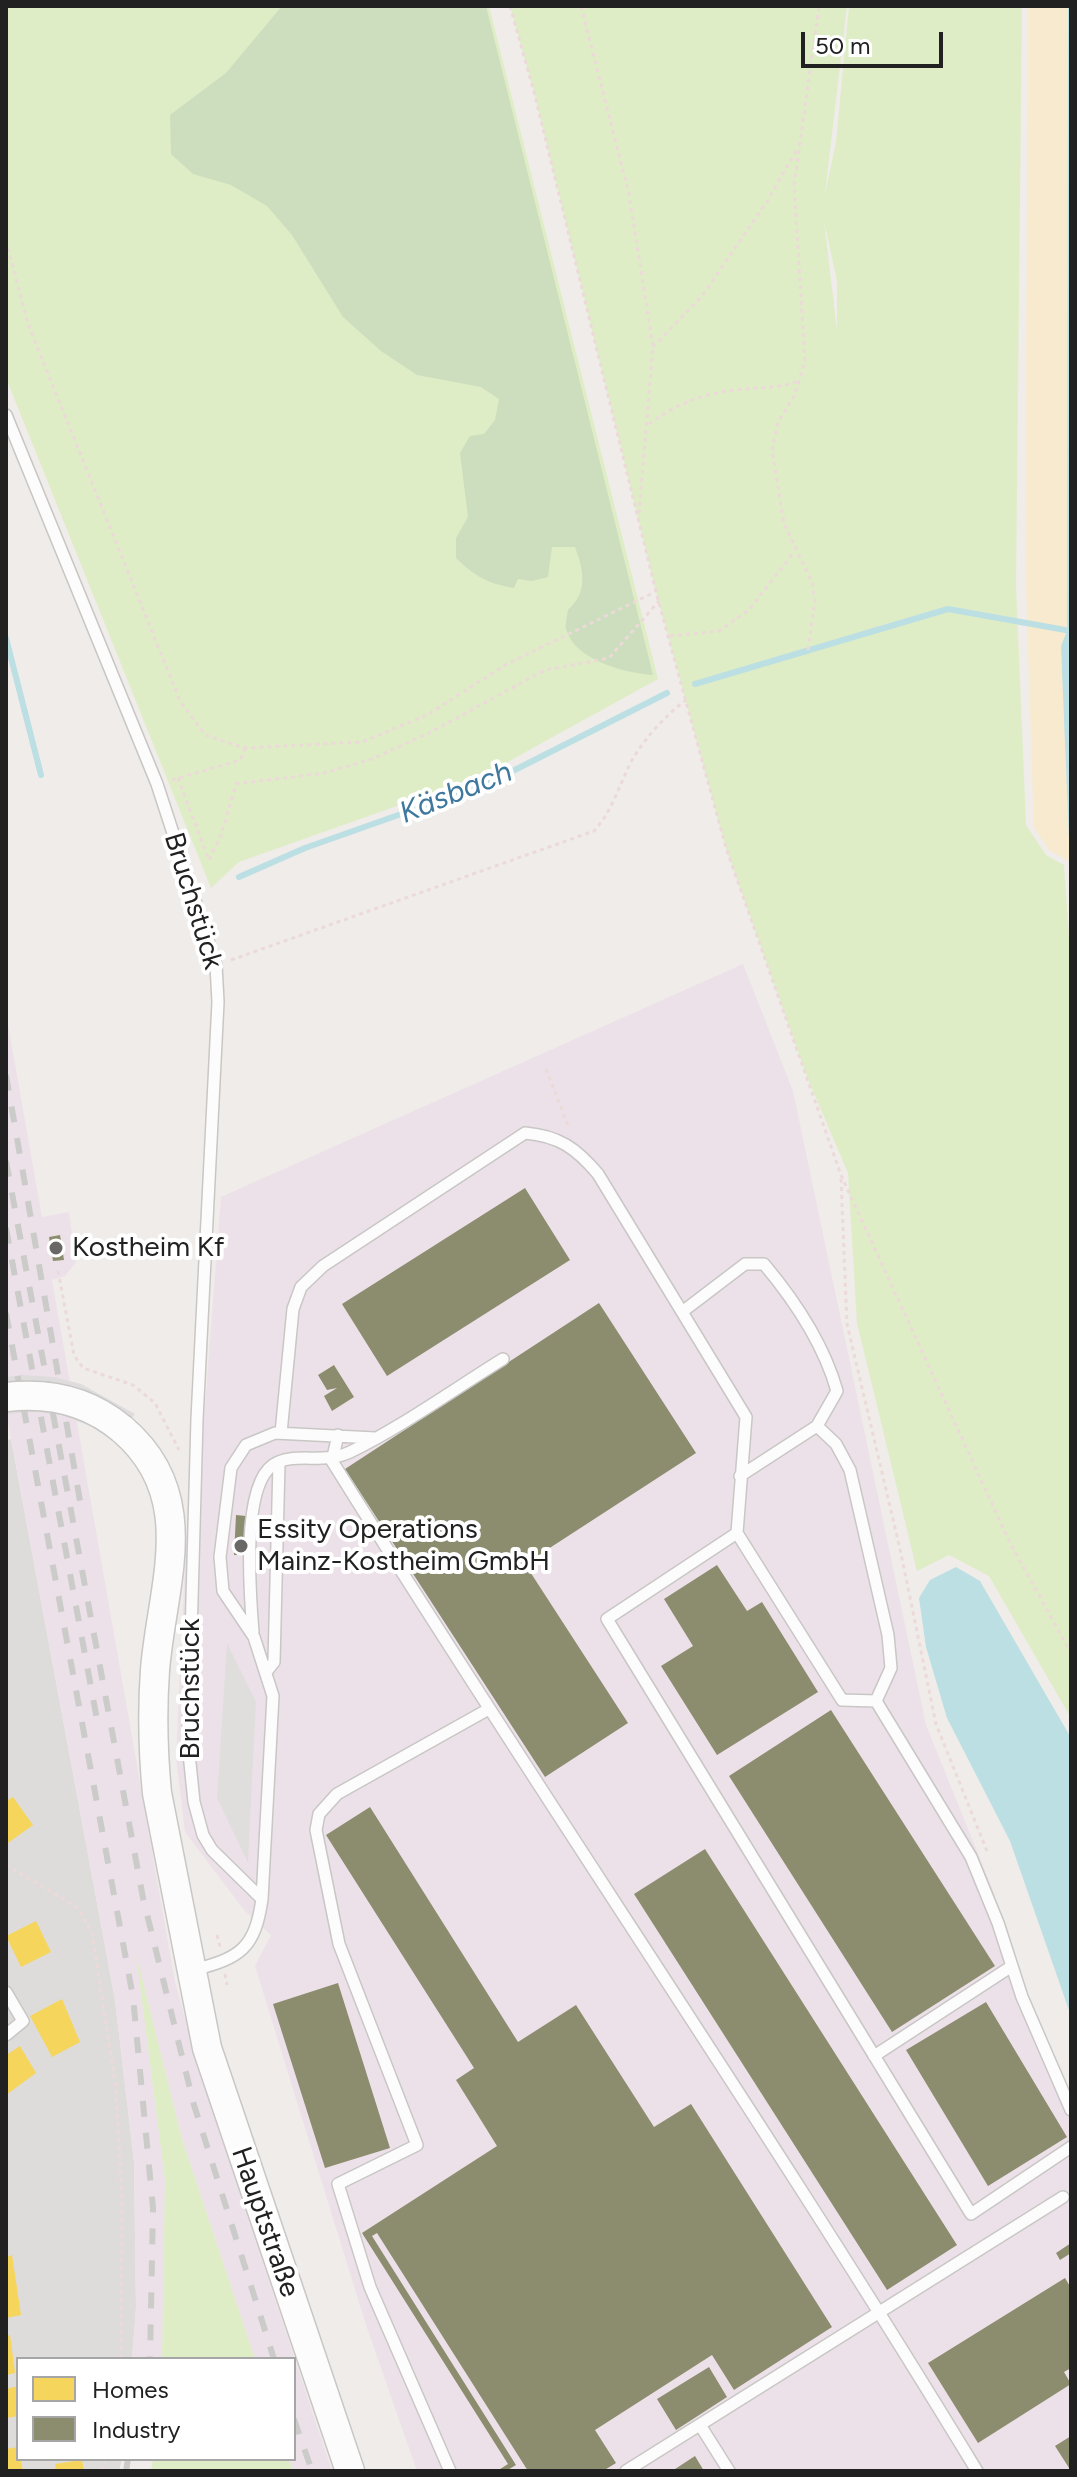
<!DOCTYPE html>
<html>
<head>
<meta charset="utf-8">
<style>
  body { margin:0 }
  #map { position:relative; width:1077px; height:2477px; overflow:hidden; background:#efece9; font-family:Figtree,sans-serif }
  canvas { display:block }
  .frame { position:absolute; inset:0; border:8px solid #212121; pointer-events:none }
  .legend { position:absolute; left:16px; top:2357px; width:280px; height:104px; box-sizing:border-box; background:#fff; border:2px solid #a6a6a6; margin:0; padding:10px 14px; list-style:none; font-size:24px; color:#212121 }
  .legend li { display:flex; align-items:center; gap:16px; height:40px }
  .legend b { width:40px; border:2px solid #a6a6a6 }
  .scale { position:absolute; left:801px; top:32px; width:142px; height:36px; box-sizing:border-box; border:4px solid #212121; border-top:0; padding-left:10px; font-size:24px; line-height:28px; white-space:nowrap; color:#212121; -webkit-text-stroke:6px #fff; paint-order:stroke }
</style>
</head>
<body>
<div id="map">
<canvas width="1077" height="2477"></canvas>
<div class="frame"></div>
<ul class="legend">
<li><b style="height:22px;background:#f6d55c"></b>Homes</li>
<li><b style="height:22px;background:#8c8c6e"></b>Industry</li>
</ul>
<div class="scale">50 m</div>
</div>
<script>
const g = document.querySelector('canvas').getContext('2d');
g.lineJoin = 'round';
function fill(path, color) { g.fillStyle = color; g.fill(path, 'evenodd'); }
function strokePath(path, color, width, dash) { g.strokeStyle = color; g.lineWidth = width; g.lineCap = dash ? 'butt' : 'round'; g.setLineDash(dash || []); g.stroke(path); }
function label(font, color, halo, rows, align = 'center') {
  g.font = font + ' Figtree,sans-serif'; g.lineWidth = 8; g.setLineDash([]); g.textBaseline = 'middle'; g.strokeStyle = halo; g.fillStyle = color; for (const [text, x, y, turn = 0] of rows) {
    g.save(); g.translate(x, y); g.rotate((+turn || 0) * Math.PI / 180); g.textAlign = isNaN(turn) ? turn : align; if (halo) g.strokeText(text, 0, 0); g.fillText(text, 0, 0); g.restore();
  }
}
const residential = new Path2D(`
  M11 1439 115 2000 134 2161 136 2308 132 2359H18V2459H122L119 2471H6V1441Z`);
const industrial = new Path2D(`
  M743 964 793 1091 926 1725 992 1888 1024 1984 1071 2094V2471H417L366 2325 255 1966 271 1935 244 1910 185 1832 176 1758 189 1480 206 1393 221 1197Z
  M6 1013 42 1217 69 1212 76 1262 65 1276 52 1280 175 1982 206 2091 332 2471H293L289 2459H294V2359H255L182 2139 138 1964 165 2180 164 2312 162 2359H132L136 2308 134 2161 115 2000 6 1412Z`);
const grass = new Path2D(`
  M6 6H489L658 679 484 775 239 862 211 888 6 378Z
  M510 6H847L825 194 836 142 849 6H1022L1016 585 1026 825 1046 855 1064 865 1071 966V1718L989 1576 949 1555 917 1571 857 1323 848 1173 807 1077 726 848 656 592 534 92ZM824 221 837 281V331V330Z
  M136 1954 182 2139 255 2359H162L165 2180Z
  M153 2459H289L293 2471H151Z`);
const forest = new Path2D(`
  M282 6H486L653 675C626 673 575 661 566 629 565 625 567 616 568 610 588 592 584 571 575 547H552L548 577 532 581 518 579 514 588C489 584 474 576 456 558V538L468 517 460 453 470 436 484 434 495 420 499 399 481 387 417 375 381 351 343 317 292 235 267 206 231 185 193 174 171 154 170 115 226 73Z`);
const sand = new Path2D(`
  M1028 6H1068L1067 631 1061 646 1070 862 1049 850 1034 827 1025 559Z`);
const parking = new Path2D(`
  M227 1643 256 1702 248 1863 217 1798Z`);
const water = new Path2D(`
  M1068 6H1071V888L1061 646 1067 631Z
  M956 1567 980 1581 1071 1738V2016L1010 1841 947 1718 926 1647 919 1598 930 1580Z`);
const pier = new Path2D(`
  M22 1375 54 1377 81 1384 135 1414 113 1441 92 1427 62 1415 36 1412 6 1414V1377Z`);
const homes = new Path2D(`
  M13 1797 33 1825 8 1843 6 1801Z
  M36 1921 51 1952 21 1967 6 1936Z
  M62 1999 80 2042 52 2057 30 2016Z
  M20 2046 36 2073 6 2095V2055Z
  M12 2255 21 2315 6 2318V2257Z
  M10 2335 15 2373 6 2375V2336Z
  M18 2386V2416L6 2418V2389Z
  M18 2447 23 2471H6V2449Z
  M82 2460 84 2471H56L55 2464Z`);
const industry = new Path2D(`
  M525 1188 570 1260 387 1376 342 1304Z
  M60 1235 64 1260 53 1261 49 1237Z
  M599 1303 696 1453 525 1564 628 1723 545 1777 345 1469Z
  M334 1365 354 1397 332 1411 324 1396 337 1388 327 1390 318 1375Z
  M236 1515 246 1516 245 1555H234Z
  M717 1565 747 1611 762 1602 818 1692 717 1755 661 1666 693 1646 664 1599Z
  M831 1710 995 1966 892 2032 729 1776Z
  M370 1807 518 2042 576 2005 654 2127 691 2104 832 2327 734 2390 712 2355 595 2430 616 2463 603 2471H528L377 2233 372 2236 516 2465 506 2471H497L508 2464 362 2233 497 2146 456 2080 474 2068 326 1835Z
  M705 1849 957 2245 887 2290 634 1894Z
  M338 1983 390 2148 325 2168 273 2004Z
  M986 2002 1067 2137 988 2186 906 2050Z
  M1071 2243V2253L1060 2260 1056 2253Z
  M1065 2278 1071 2288V2368L1064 2372 1071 2384 978 2443 928 2363Z
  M709 2367 727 2397 676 2430 657 2399Z
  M1071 2436V2471L1055 2446Z
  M695 2456 704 2471H672Z`);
const stream = new Path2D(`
  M6 638 41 775
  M695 684 948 609 1071 631
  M239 877 305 848 489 783 667 693`);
const path = new Path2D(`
  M510 6 534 92 656 592 726 848 841 1175 1010 1543 1071 1653
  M581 6 629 194 653 347 639 513
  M6 240 28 324 180 701 205 735 245 748 362 742 427 715 507 664 655 592
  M653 347 702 296 768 200 796 151
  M649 424C675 405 703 393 736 390 758 387 778 389 799 381
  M670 636 719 631 749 610 794 552
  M808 650 815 601 812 582 784 524 772 450 778 422 795 394 805 361 794 185 819 6
  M178 778 209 860 221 835 236 784 324 773 372 759 429 733 545 670 609 658 659 601
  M172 780 240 760 245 748
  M231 960 594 831C613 810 619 785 632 760 644 739 667 714 686 700
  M546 1069 569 1128
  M841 1179 847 1324 900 1549 936 1724 987 1851
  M58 1271 74 1355 83 1368 133 1385 155 1403 179 1450
  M6 1865 78 1908 92 1933 116 2089 122 2203 121 2359
  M217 1935 220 1947
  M225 1974 227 1985
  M103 2471 105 2459`);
const service = new Path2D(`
  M6 415 157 784 216 965 218 1002 197 1419 188 1744 194 1802 203 1835 212 1850 262 1899
  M682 1312 745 1264H764C795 1301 824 1345 837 1391L817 1426 740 1476
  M817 1426 836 1444 850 1470 888 1635 891 1668 876 1701 971 1857 998 1923 1022 1997 1071 2110
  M281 1433 293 1309 301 1287 323 1266 525 1133C559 1136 576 1148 598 1174L746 1417 737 1533 607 1619 971 2214 1071 2147
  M338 1435 332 1461C543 1800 770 2130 977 2471
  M737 1533 842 1700 876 1701
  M253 1632C250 1596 241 1487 273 1465 293 1451 323 1465 350 1452 403 1426 453 1390 503 1359
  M266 1672 274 1662 279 1463
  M193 1970C241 1958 255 1948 262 1899L273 1696 254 1637 223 1591 220 1557 231 1468 246 1445 275 1433 375 1438
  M6 1992 23 2021 6 2035
  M874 2056 1012 1966
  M700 2425 729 2471
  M450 2471 370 2287 338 2184 417 2145 339 1944 316 1830 319 1814 337 1794 487 1710
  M626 2471 1063 2197`);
const tertiary = new Path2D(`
  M122 1429C201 1496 162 1584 155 1670 152 1712 153 1752 157 1793L207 2048 350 2471`);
const rail = new Path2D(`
  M6 1075 80 1501
  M6 1161 143 1898 194 2105 274 2359
  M6 1228 98 1725
  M6 1313 133 1997 153 2208 150 2359
  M294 2419 312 2471
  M126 2471 128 2459`);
const tertiaryBridge = new Path2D(`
  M6 1397C49 1392 89 1401 122 1429`);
const markers = [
  [56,1248,8,"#696867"],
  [241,1546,8,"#696867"]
];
const streetNames = [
  ["Bruchstück",193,901,73],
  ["Bruchstück",191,1689,-90],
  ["Hauptstraße",265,2222,71]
];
const poiNames = [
  ["Kostheim Kf",72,1248],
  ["Essity Operations",257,1530],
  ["Mainz-Kostheim GmbH",257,1562]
];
const waterNames = [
  ["Käsbach",456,793,-22]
];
fill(residential, '#dedcdb');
fill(industrial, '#ede1e9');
fill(grass, '#dfedc7');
fill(forest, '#ccdebe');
fill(sand, '#f8eace');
fill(parking, '#dfdedd');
fill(water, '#bbdfe3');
fill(pier, '#dedcdc');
fill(homes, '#f6d55c');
fill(industry, '#8c8c6e');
strokePath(stream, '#bbdfe3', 6);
strokePath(service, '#c8c7c5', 14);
strokePath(tertiary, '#c8c7c5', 31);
strokePath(path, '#ecdad9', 3, [4, 4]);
strokePath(service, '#fdfcfc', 11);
strokePath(tertiary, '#fdfcfc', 28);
strokePath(rail, '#cbcbca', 6, [16, 16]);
strokePath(tertiaryBridge, '#c8c7c5', 31, []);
strokePath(tertiaryBridge, '#fdfcfc', 28);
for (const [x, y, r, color] of markers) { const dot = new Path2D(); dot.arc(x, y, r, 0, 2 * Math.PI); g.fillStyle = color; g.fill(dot); strokePath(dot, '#fff', 3); }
label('28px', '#212121', '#fff', streetNames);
label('28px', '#212121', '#fff', poiNames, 'left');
label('italic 30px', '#3f789d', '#fff', waterNames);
</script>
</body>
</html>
